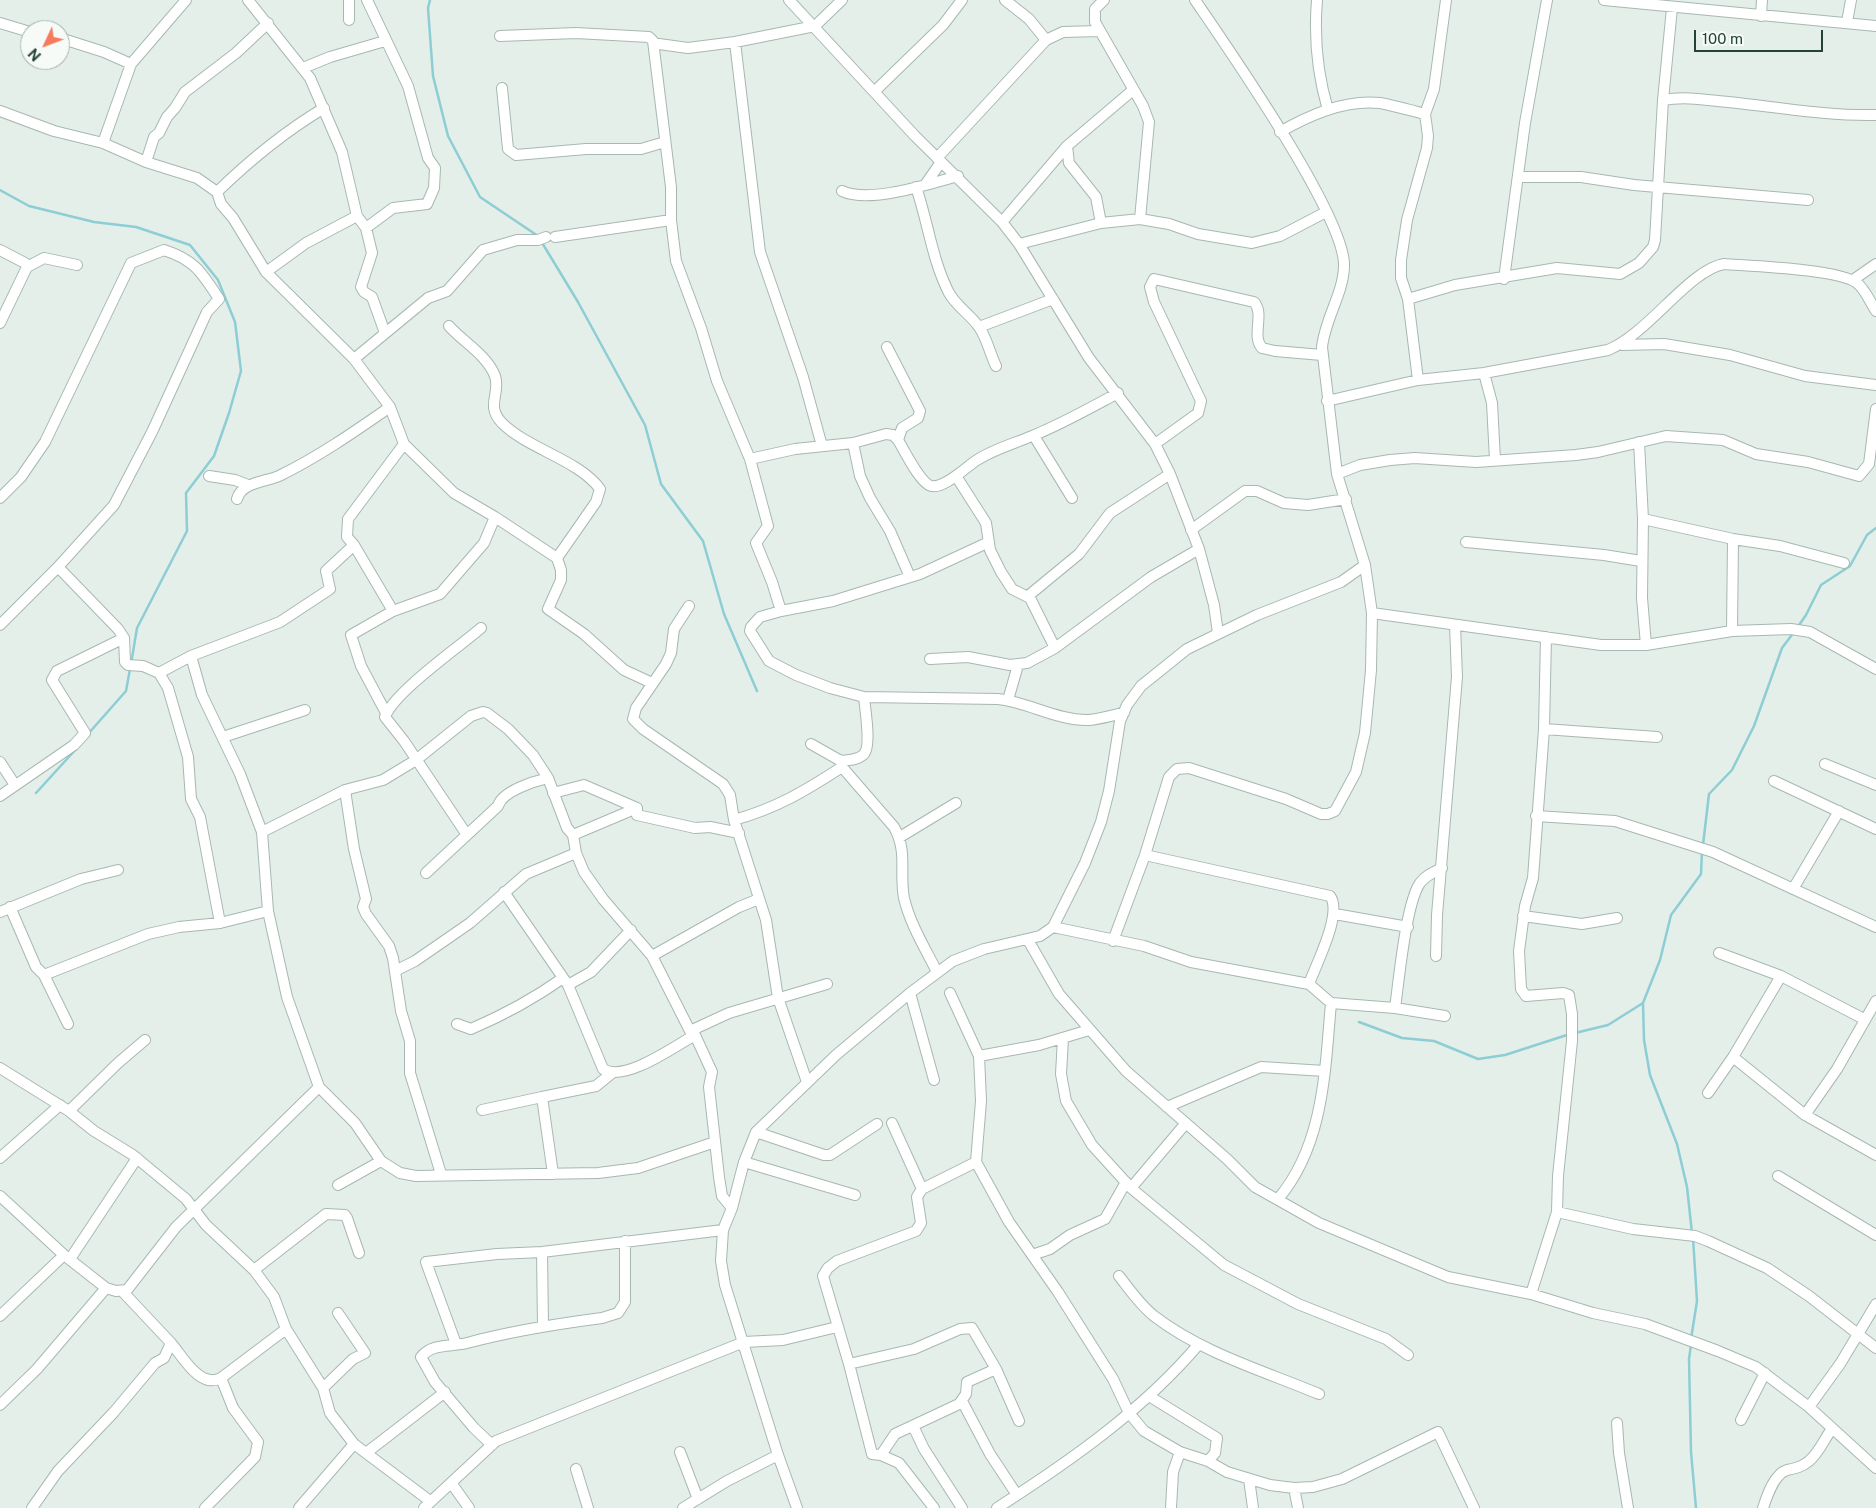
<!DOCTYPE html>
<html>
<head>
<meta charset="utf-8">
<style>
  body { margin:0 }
  #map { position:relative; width:1876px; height:1508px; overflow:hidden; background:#e5efea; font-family:"Public Sans",sans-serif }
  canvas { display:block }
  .north { position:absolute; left:20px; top:20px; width:50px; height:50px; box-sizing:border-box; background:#f6fbf8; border:1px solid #a2b1ab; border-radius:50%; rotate:227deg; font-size:14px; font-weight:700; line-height:20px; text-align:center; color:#244238 }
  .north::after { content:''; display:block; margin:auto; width:18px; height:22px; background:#f57b5d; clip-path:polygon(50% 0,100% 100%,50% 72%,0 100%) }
  .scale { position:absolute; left:1694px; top:30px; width:129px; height:22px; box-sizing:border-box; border:2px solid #244238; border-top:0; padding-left:6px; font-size:15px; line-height:18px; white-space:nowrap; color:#244238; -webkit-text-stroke:4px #f6fbf8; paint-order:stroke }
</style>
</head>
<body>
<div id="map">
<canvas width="1876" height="1508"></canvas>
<div class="north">N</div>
<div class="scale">100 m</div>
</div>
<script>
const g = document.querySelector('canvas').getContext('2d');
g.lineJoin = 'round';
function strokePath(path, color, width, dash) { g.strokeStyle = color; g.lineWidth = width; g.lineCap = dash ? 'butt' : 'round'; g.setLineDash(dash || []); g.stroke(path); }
const stream = new Path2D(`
  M430 0 428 8 433 76 448 136 480 197 538 236
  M0 190 29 206 94 222 136 227 190 245 218 280 235 322 241 371 229 413 214 456 186 493 187 531 137 628 131 664
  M541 241 578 302 645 425 661 484 703 541 724 614 757 691
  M1797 628 1806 615 1821 585 1850 566 1867 535 1876 528
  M88 734 126 691 130 669
  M36 793 77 748
  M1703 845 1709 794 1732 770 1754 726 1782 648 1794 632
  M1643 1003 1644 1040 1650 1075 1677 1144 1687 1187 1692 1233
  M1359 1022 1402 1038 1434 1041 1478 1059 1505 1055 1570 1034
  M1575 1033 1608 1025 1643 1003 1660 960 1671 915 1701 874 1702 851
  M1691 1339 1697 1301 1693 1238
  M1691 1345 1689 1359 1691 1452 1696 1508`);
const street = new Path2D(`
  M248 0 310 78 342 152 357 216 366 228 372 253 361 287 364 292 372 297 385 333
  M349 0V20
  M789 0 915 136 1002 222 1019 244 1089 358 1155 444 1170 474 1199 549 1214 605 1218 633
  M1005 0 1029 19 1046 40
  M1104 0 1095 9V22L1143 106 1149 122 1140 219
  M1317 0C1314 36 1318 76 1328 110
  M1604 0 1876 26
  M1761 16 1762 0
  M1847 22 1851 0
  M0 23 30 32
  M500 36 576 33 649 37 653 41 671 187V220L676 261 701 328 717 381 750 459 768 526 756 543 772 582 781 611
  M60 38 104 52 131 64
  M735 42 760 252 803 377 822 446
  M655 46 659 44 688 48 735 42 815 26 842 0
  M303 68 330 57 385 41
  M502 88 508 149 516 155 586 149H641L665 142
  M875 91 943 25 962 0
  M1663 100C1685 96 1707 100 1728 102 1777 107 1826 116 1876 115
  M0 111 54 131 103 143 146 162 197 178 217 192 221 204 233 218 266 272 354 359 390 407 404 444 454 493 495 517 557 558 561 570V580L548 609 584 634 624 670 652 683
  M1280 132C1309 115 1345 99 1380 103 1395 106 1410 110 1425 114
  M103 143 131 64 186 0
  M1067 146 1069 163 1096 197 1101 223
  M937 158 1046 40 1063 32 1099 31
  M146 162 154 137 159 133 167 117 175 108 185 92 236 53 268 23
  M1518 177H1581L1634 185 1808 200
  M925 185 941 162
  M916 187C928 222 932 260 949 293 957 307 970 314 979 327 987 338 990 354 996 366
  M842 191C870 204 928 184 958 176
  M217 192C250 160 284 132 324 108
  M1002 222 1067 146 1133 90
  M366 228 393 208 427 204 434 188 435 168 428 158 408 86 367 0
  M555 237 671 220
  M1019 244 1101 223 1140 219 1169 224 1198 234 1252 243 1280 236 1326 212
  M0 250 25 263 27 267
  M266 272 306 243 357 216
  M1504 279 1525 123 1547 0
  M1853 280 1876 264
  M1408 299 1455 285 1557 268 1620 274 1639 263 1653 247 1655 240 1663 100 1672 8
  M0 323 27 267 44 258 77 265
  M449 326C463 342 487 355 495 376 501 394 485 405 502 423 528 449 579 460 600 489L596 502 557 558
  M979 327 1053 299
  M1622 345 1664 344 1730 355 1805 376 1876 385
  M887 347 920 411 918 418 902 428 898 440
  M354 359 428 298 447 291 483 250 517 240H538L546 237
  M1484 373 1492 403 1495 460
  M1418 380 1408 299 1401 278V260L1407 220 1427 148 1428 136 1425 114 1434 89 1446 0
  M1327 401 1418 380 1484 373 1608 350C1648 334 1689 270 1724 264 1750 266 1838 269 1857 283 1865 289 1870 302 1876 311
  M1034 436 1072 498
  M1639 442 1643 519 1642 598 1646 645
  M853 443 860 476 870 498 890 531 910 577
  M1155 444 1198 413 1201 401 1154 302 1150 287 1154 279 1254 302C1265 314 1251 336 1262 348L1275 351 1322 355
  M750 459 795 449 853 443 886 434 893 435 898 440C904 450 920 483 931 486 944 489 966 467 977 460 994 449 1013 444 1032 436 1062 424 1090 408 1118 393
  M1337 474 1360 465 1390 460 1415 458 1476 462 1576 455 1598 452 1666 436 1723 440 1756 454 1808 462 1859 476 1869 464 1876 409
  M209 476 235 480 248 485
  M956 476 986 523 990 550 1001 572 1012 589 1030 598 1055 648
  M0 498 21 477 45 442 131 263 164 250C195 260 202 273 219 299L207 312 152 432 114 505 58 567 0 625
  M237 499C242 482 265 482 279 476 318 457 354 432 390 407
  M1643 519 1733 539 1780 546 1844 563
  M1191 530 1245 491H1257L1284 503 1308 505 1346 499
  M989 542 920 574 833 601 781 611 760 617 751 627 750 631 769 661 796 675 830 688 864 697 998 699C1028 702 1058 721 1089 720 1100 719 1113 715 1124 713
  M1466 542 1604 555 1641 561
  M58 567 118 629 124 638 125 662 128 665 143 666 159 673 168 688 188 757 191 799 200 817 220 923
  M1028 596 1079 554 1110 513 1170 474
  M689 606 674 629 671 653 666 664 636 708 633 719 643 729 723 784 730 795 734 820 766 920 778 998 807 1082
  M393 611 354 545 347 537 348 519 404 444
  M1372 613 1601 645H1646L1732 631 1791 629 1810 632 1876 669
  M1732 631 1733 539
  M191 656 202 695 240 774 262 832 268 911 287 997 319 1087 355 1123 381 1161 400 1173 416 1176 598 1173 638 1168 715 1142
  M930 659 968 657 1010 665 1027 663 1055 648 1151 577 1199 549
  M159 673 191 656 280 622 330 589 326 571 354 545
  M1008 700 1018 665
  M386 713 361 666 351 635 393 611 440 594 484 543 495 517
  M1544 729 1657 737
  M223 737 305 710
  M811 744 841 761
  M0 762 15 785
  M1825 764 1876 785
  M842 767 894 827C908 852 899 872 904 898 910 924 925 948 937 972
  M1774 781 1876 829
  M345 790 354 849 366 899 363 907 366 914 389 946 393 958 401 1011 410 1041V1073L441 1174
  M553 793 584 785 637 808
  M0 796 74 745 85 733 52 680 57 671 124 638
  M1536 816 1615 821 1713 852 1876 927
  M734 820C777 808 805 791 842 767L841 761C849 760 857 760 863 755 872 748 865 709 864 697
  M262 832 345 790 383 780 416 760 471 716 483 712 487 713 508 729 533 755 548 778 567 828 573 835 576 853 584 872 603 899 652 956 690 1031 695 1035 712 1072 709 1087 719 1177 722 1196 732 1208
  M467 835 404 741 385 717C393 693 459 647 481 628
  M573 835 637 808V815L695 828 710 827 739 833
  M900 837 956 803
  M1145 855 1330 896C1343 913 1316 964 1309 984
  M426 873 498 806C502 791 535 781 548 778
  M1793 889 1839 811
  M504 892 568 985 603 1069C624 1083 675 1046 695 1035
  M10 907 36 967 44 975 68 1024
  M0 912 81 879 118 870
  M1335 914 1408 927
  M1523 916 1582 924 1617 918
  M1053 927 1144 946 1191 962 1309 984 1331 1003C1325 1070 1324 1145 1278 1199
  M1028 940 1059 994 1126 1071 1227 1159 1255 1187 1319 1223 1448 1277 1531 1294 1593 1313 1645 1324 1718 1351 1756 1367 1809 1407 1876 1468
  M1113 941 1145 855 1169 777 1177 769 1189 768 1286 799 1321 814H1328L1335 811 1356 772 1365 733 1371 670 1372 613 1365 565 1337 474 1322 347C1325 319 1343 294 1344 267 1347 219 1227 47 1195 0
  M1719 953 1781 976 1864 1019
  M652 956 739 907 759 899
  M1436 956 1437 915 1457 677 1455 625
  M395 971 415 961 470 923 526 874 576 853
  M44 975 148 934 179 927 220 923 268 911
  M568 985 591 972 631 930
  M910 993 934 1080
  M950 993 979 1056
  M1331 1003 1395 1008 1445 1016
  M1395 1008C1399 980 1406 903 1420 883 1426 875 1434 872 1442 868
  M457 1024 471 1029C506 1014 532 1000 563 978
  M1089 1030 1039 1045 979 1056 981 1101 976 1162 1009 1222 1058 1292 1113 1379 1129 1413 1144 1431 1180 1452 1208 1461 1227 1472 1270 1485 1294 1488 1313 1487 1342 1479 1438 1432 1474 1508
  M690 1031 729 1013 827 984
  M1063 1038 1061 1074 1066 1101 1092 1145 1131 1188 1224 1265 1298 1304 1386 1339 1408 1355
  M1733 1057 1805 1115 1876 1155
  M0 1068 69 1111 94 1131 133 1155 186 1199 206 1225 254 1270 274 1297 286 1329 323 1388 330 1413 354 1444 430 1501
  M1708 1093 1733 1057 1781 976
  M542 1097 596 1086 612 1073
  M1167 1107 1261 1067 1325 1071
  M482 1110 542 1097 553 1174
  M69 1111 118 1063 145 1040
  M1805 1115 1837 1069 1876 1001
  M892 1123 922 1189
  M756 1132 824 1155H830L877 1124
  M0 1158 60 1105
  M744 1162 855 1195
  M1778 1176 1876 1235
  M338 1185 381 1161
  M1131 1188 1186 1123
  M0 1196 64 1255 106 1288 116 1291 127 1290 176 1227 319 1087
  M1557 1212 1633 1229 1695 1236 1708 1241 1767 1268 1809 1296 1876 1348
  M542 1252 543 1326
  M1032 1255 1050 1249 1070 1235 1105 1219 1126 1182
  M70 1259 137 1158
  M254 1270 326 1214 345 1215 347 1218 359 1253
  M1119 1276C1130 1290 1140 1305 1154 1316 1202 1353 1264 1371 1319 1394
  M123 1292 171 1343
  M1531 1294 1557 1212 1558 1176 1572 1041V1014L1569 995 1563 993 1526 996 1521 989 1519 951 1525 906 1533 878 1544 729 1546 637
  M0 1316 64 1255
  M456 1344 426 1262 497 1254 542 1252 723 1230
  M849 1364 914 1349 960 1329 972 1328 996 1369 1019 1421
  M323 1388 353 1359 365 1353 338 1313
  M1149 1396 1217 1438 1215 1453 1208 1461
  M962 1401 990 1454 1017 1495
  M0 1405 37 1369 106 1288
  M1809 1407 1840 1364 1876 1304
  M1741 1420 1765 1373
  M1617 1423 1619 1453 1628 1508
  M913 1426 924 1449 962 1508
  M492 1445 474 1428 435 1382 421 1357C432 1343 451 1347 467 1343 511 1331 556 1324 602 1318L618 1313 625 1302V1241
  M680 1452 698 1499
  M366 1453 445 1392
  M881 1455 895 1434 959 1404 966 1394 967 1382 996 1369
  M576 1469 588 1508
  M1249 1479 1253 1508
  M452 1484 469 1508
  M1294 1488 1298 1508
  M32 1508 58 1471 114 1412 155 1363 164 1358 171 1343C183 1357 200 1389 221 1378L286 1329
  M205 1508 255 1457 258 1442 233 1408 221 1378
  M299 1508 354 1444
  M424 1508 496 1441 744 1342 783 1340 837 1327
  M683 1508 727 1481 778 1455
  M797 1508 778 1455 725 1285 721 1261 723 1230 732 1208 744 1162 756 1132 836 1055 910 993 953 961 984 949 1040 936 1053 927 1085 863 1101 822 1109 791 1120 721 1127 705 1141 686 1187 649 1257 615 1341 582 1365 565
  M934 1508 899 1463 881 1455 872 1454 849 1364 823 1276 828 1268 837 1261 916 1231 921 1223 917 1197 922 1189 976 1162
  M997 1508C1070 1461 1142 1411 1199 1344
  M1171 1508 1173 1472 1180 1452
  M1763 1508C1767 1496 1774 1474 1787 1470 1796 1468 1802 1467 1809 1461 1818 1454 1824 1440 1831 1430`);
strokePath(stream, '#8dcdd4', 2.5);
strokePath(street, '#a7b8b1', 12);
strokePath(street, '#fff', 10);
</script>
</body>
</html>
